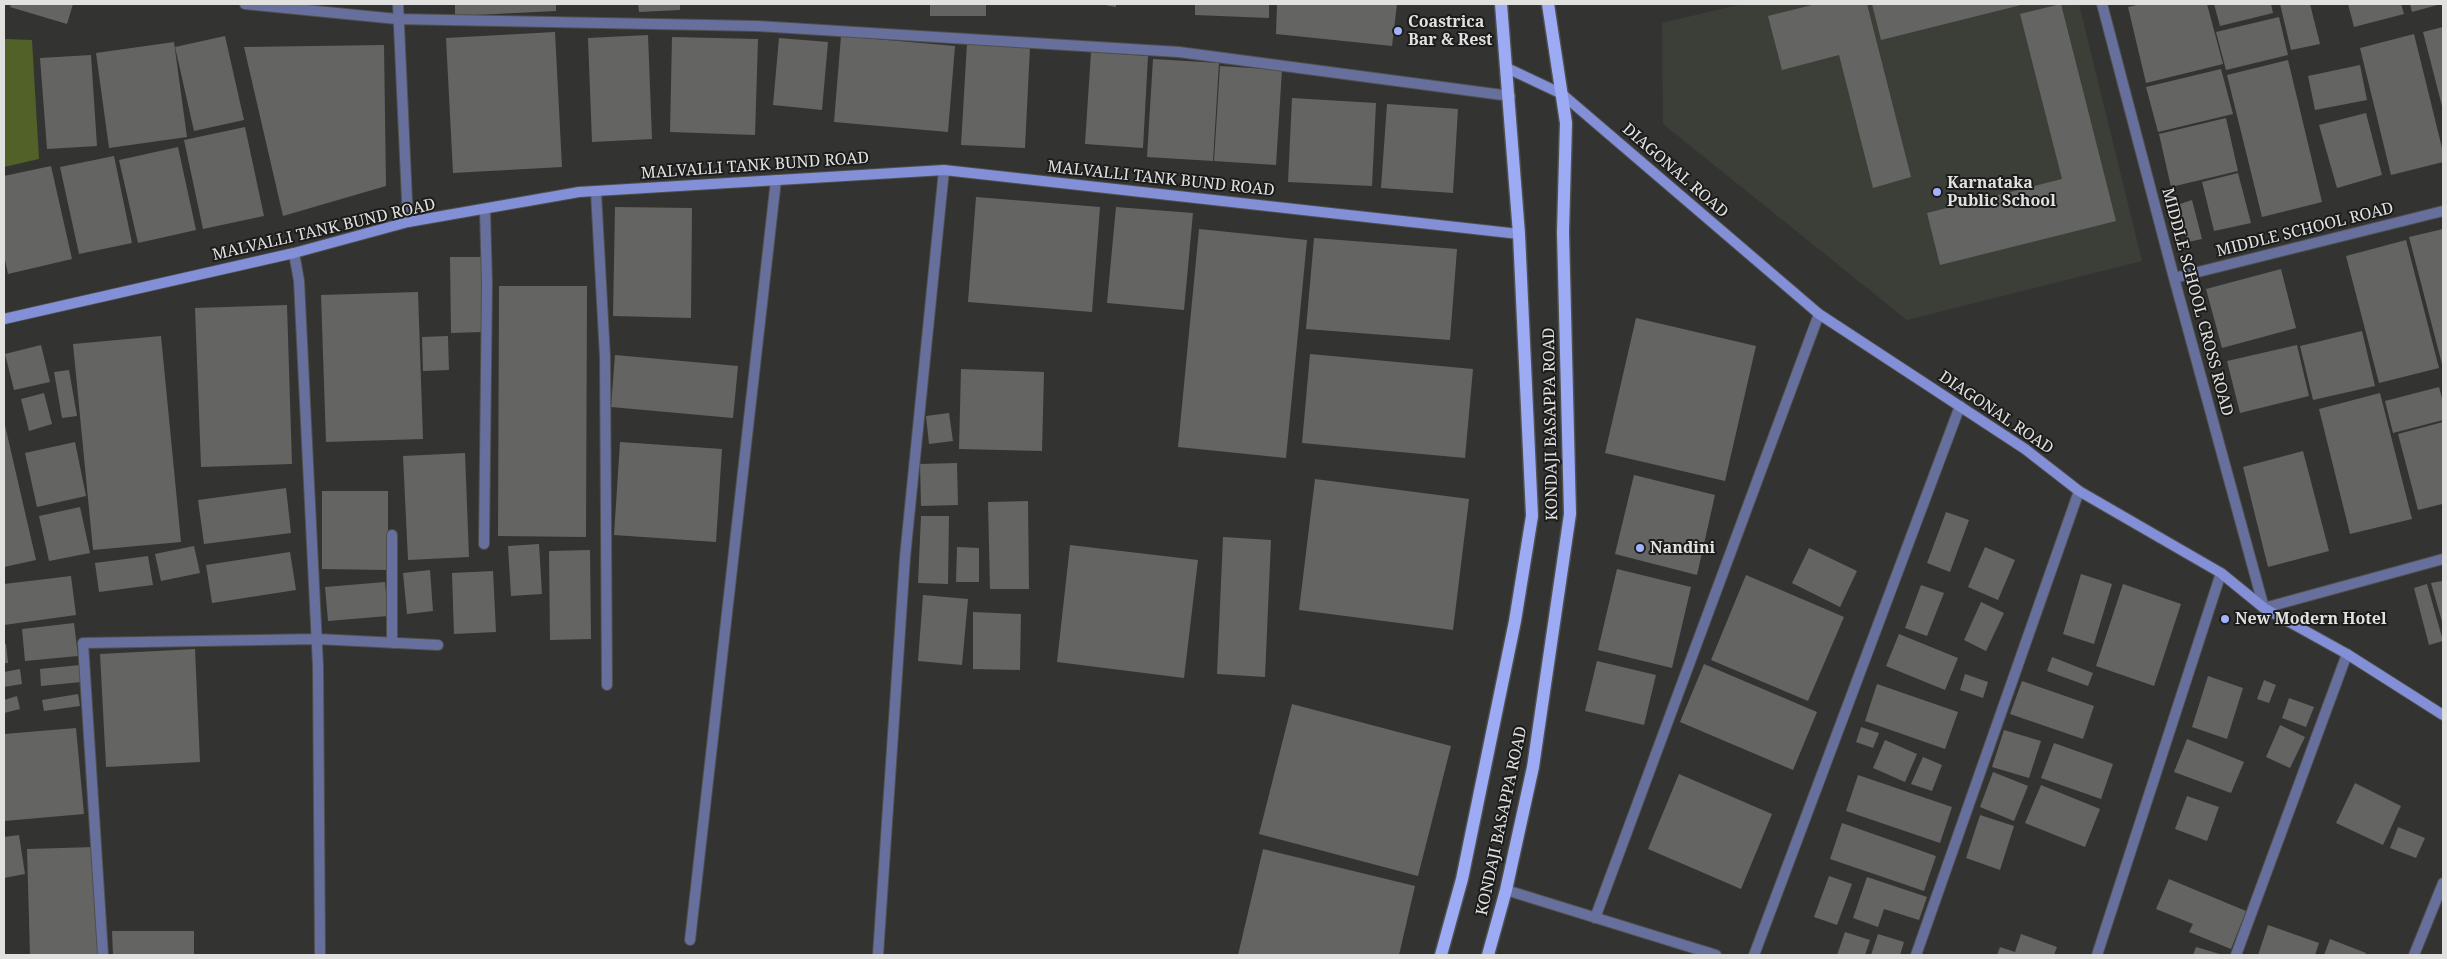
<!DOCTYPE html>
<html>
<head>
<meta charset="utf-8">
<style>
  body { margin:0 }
  #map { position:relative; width:2447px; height:959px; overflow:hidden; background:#333432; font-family:"Noto Serif",serif }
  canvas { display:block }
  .frame { position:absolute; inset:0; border:5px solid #e1e2e0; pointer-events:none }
</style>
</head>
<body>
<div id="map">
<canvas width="2447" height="959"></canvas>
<div class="frame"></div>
</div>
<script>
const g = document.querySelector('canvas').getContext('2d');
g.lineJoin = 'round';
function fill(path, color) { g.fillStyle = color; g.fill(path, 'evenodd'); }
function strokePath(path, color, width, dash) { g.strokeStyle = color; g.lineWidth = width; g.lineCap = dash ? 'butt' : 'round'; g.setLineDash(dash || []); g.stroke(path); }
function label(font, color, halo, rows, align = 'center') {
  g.font = font + ' "Noto Serif",serif'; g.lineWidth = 4; g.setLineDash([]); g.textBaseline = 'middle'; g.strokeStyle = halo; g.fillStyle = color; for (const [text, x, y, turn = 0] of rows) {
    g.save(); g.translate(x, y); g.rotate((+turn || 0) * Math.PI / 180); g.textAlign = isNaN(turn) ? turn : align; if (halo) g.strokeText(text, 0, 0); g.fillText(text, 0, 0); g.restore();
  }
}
const built = new Path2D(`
  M1742 4H2079L2142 261 1907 320 1663 124 1662 23Z`);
const green = new Path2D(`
  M4 39 32 40 39 159 4 167Z`);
const building = new Path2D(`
  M11 4H73L67 24 10 7Z
  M455 4H556V11L455 16Z
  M638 4H680V10L639 12Z
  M930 4H986V16H930Z
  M1100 4H1116V7Z
  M1195 4H1269V18L1195 15Z
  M1277 4H1397L1392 46 1276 34Z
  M1816 4H1867L1911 177 1873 188 1839 55 1782 70 1768 16Z
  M1872 4H2025L1881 40Z
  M2061 4 2116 221 1940 265 1927 213 2062 179 2020 14Z
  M2141 4H2207L2223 64 2146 83 2128 7Z
  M2214 4H2271L2273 13 2220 26Z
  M2280 4H2310L2320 44 2291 50Z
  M2348 4H2401L2404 14 2354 27Z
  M2410 4H2441L2412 12Z
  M2279 17 2288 55 2226 70 2216 32Z
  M2443 27V110L2423 32Z
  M555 32 562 167 453 173 446 38Z
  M2414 34 2443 152V162L2391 175 2360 48Z
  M648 35 652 139 592 142 588 38Z
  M225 36 244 120 194 131 175 47Z
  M841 36 955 46 948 132 834 122Z
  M672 37 758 39 755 135 670 132Z
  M779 38 828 42 822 110 773 105Z
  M174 42 187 137 109 148 96 53Z
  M967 43 1030 47 1025 148 961 145Z
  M384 45 386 186 283 216 244 47Z
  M1091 52 1148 56 1143 148 1085 144Z
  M91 55 97 146 47 149 40 58Z
  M1153 59 1219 63 1213 161 1147 157Z
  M2288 60 2322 202 2262 217 2227 75Z
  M2360 65 2367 100 2315 110 2308 76Z
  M1220 66 1282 70 1276 165 1214 161Z
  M2221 69 2233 114 2158 132 2146 87Z
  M1292 98 1376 103 1372 186 1288 182Z
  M1387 104 1458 109 1453 193 1381 188Z
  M2366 113 2382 175 2337 188 2319 125Z
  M2226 118 2238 171 2171 187 2159 134Z
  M245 127 264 216 203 229 184 140Z
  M178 147 196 230 138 243 119 160Z
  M114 156 132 243 79 254 60 167Z
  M51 166 72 259 8 274 4 255V176Z
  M2238 173 2251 223 2214 231 2202 182Z
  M976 197 1100 207 1092 312 968 302Z
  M2192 200 2202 239 2188 242 2177 205Z
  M615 207 692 208 691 318 613 316Z
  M1116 207 1193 213 1184 310 1107 303Z
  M1199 229 1307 240 1286 458 1178 447Z
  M2443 229V368L2409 237Z
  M1314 238 1457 249 1450 340 1306 329Z
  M2406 240 2439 368 2379 383 2346 256Z
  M450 257H481L482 332 451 333Z
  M2281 269 2296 328 2222 348 2206 289Z
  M499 286H587L586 537 498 536Z
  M418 292 423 439 326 442 321 295Z
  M287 305 292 464 201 467 195 308Z
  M1636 318 1756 346 1725 481 1605 453Z
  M2362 331 2375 386 2313 400 2300 346Z
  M161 336 181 542 93 550 73 344Z
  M448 336 449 370 423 371 422 337Z
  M41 345 50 382 14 390 5 354Z
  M2297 345 2309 396 2240 413 2227 361Z
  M1310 354 1473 369 1465 458 1302 443Z
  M615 355 738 366 733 418 611 407Z
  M961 369 1044 372 1042 451 959 449Z
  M69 370 77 416 62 418 54 372Z
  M2439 387 2443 402V420L2393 433 2385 401Z
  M44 393 52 424 29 431 21 399Z
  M2380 393 2412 519 2350 534 2319 409Z
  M949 413 953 441 929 444 926 416Z
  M4 421 36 560 4 567Z
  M2443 422V508L2442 504 2418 510 2398 434Z
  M75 442 86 496 37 507 25 453Z
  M620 442 722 449 716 542 614 535Z
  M2303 451 2329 551 2268 567 2243 467Z
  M465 453 469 557 408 560 403 456Z
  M957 463 958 505 921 506 920 464Z
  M1634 475 1715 495 1697 575 1615 554Z
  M1315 479 1469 499 1453 630 1299 610Z
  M286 488 291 533 204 544 198 500Z
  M322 491H388V570L322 569Z
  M1028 501 1029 589H990L988 502Z
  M80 507 90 553 49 561 39 516Z
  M1946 512 1969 520 1950 572 1927 563Z
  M921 516H949L948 584 918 583Z
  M1223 537 1271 540 1265 677 1217 674Z
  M539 544 542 594 511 596 508 546Z
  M1070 545 1198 560 1184 678 1057 662Z
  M194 546 200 573 161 581 155 554Z
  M957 547 979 548V582H956Z
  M1985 547 2015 560 1998 600 1968 587Z
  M1809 548 1857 571 1840 607 1792 583Z
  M590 550 591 639 550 640 549 551Z
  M290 552 296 590 212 603 206 565Z
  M148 556 153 585 99 592 95 563Z
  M1617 569 1691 587 1672 668 1598 650Z
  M430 570 433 611 407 614 403 573Z
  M493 571 496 632 454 634 452 573Z
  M2081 574 2112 584 2094 644 2063 634Z
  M1746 575 1844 617 1808 701 1711 660Z
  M71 576 76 615 4 625V584Z
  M2442 581 2443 586V625L2431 583Z
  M385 582 388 616 328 621 325 587Z
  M2123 584 2181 604 2154 686 2096 666Z
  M2427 584 2443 641 2429 645 2414 588Z
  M1921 585 1944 593 1927 636 1905 628Z
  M923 595 968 599 962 665 918 661Z
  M1981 602 2004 613 1986 651 1964 640Z
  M973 612 1021 614 1020 670 973 669Z
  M74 623 78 656 25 661 22 629Z
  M1899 634 1958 658 1945 690 1886 666Z
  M4 644H6L8 663H4Z
  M195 649 200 762 106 767 100 654Z
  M2052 657 2093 673 2088 686 2047 671Z
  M1597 661 1656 675 1644 725 1585 711Z
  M1704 664 1817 712 1793 770 1680 722Z
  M80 665 81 682 41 686 40 669Z
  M20 669 22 684 4 687V672Z
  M1965 674 1988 682 1983 698 1960 690Z
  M2208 676 2243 688 2227 739 2192 727Z
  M2264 680 2276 685 2269 703 2257 699Z
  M2022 681 2094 706 2083 739 2010 714Z
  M1877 684 1958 712 1945 749 1865 721Z
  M78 694 80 706 44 711 42 700Z
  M17 696 20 709 4 713V700Z
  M2289 698 2314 707 2306 727 2282 718Z
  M1292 704 1451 746 1418 876 1259 834Z
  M2280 725 2305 737 2290 768 2266 757Z
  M1861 727 1879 733 1873 748 1856 742Z
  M76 728 84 814 4 821V734Z
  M2004 730 2041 741 2029 778 1992 767Z
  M2187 739 2244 762 2231 793 2174 772Z
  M1885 740 1917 754 1905 782 1873 768Z
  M2054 743 2113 764 2101 799 2041 778Z
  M1923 757 1942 765 1932 791 1911 784Z
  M1993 772 2028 786 2014 821 1980 807Z
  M1679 774 1772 814 1741 889 1648 849Z
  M1858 775 1952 807 1940 843 1846 811Z
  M2355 783 2401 806 2383 845 2336 823Z
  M2041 785 2100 809 2085 847 2025 823Z
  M2187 796 2219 807 2207 841 2175 829Z
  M1980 815 2014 826 2000 870 1966 858Z
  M1842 823 1936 856 1924 891 1830 859Z
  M2398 827 2425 838 2416 858 2390 848Z
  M19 835 25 874 4 878V837Z
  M95 847 98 955H30L27 849Z
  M1263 849 1415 886 1399 955H1238Z
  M1829 876 1852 884 1837 925 1814 917Z
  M1867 877 1927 897 1919 920 1884 909 1878 927 1853 918Z
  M2169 879 2246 911 2231 949 2189 932 2193 924 2156 909Z
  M2268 925 2319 943 2315 955H2258Z
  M112 931H194V955H113Z
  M1845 932 1870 940 1865 955H1837Z
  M1878 934 1904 942 1900 955H1871Z
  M2021 934 2057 947 2054 955H1997L2000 947 2015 952Z
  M2330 939 2366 953 2365 955H2324Z
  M2196 947 2223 955H2193Z`);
const street = new Path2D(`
  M245 4 397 19 757 26 1179 52 1510 96
  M398 4 408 222
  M2102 4 2174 278 2264 608 2443 559
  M596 192 605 357 607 685
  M294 253 299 281 318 666 320 955
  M2174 278 2443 211
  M392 535V643
  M484 544 487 284 485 210
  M1506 890 1716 955
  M1595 918 1819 314
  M690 940 776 180
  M103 955 83 643 317 639 438 645
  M878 955 905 557 944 170
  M1754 955 1960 406
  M1916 955 2079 491
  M2097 955 2221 573
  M2236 955 2347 654
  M2414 955 2443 883`);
const secondary = new Path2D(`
  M1507 68 1562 94 1819 314 2025 449 2079 491 2221 573 2264 608 2347 654 2443 715
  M4 319 294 253 408 222 579 192 944 170 1519 234`);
const primary = new Path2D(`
  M1441 955 1462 879 1515 621 1532 516 1519 234 1501 4
  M1488 955 1506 890 1533 767 1570 514 1563 232 1566 123 1548 4`);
const markers = [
  [1398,31,5,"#a3b2fd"],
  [1937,192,5,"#a3b2fd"],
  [1640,548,5,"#a3b2fd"],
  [2225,619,5,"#a3b2fd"]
];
const poiNames = [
  ["Coastrica",1408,22],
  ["Bar & Rest",1408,40],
  ["Karnataka",1947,183],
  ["Public School",1947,201],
  ["Nandini",1650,548],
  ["New Modern Hotel",2235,619]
];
const streetNames = [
  ["MALVALLI TANK BUND ROAD",755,166,-4],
  ["DIAGONAL ROAD",1675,171,41],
  ["MALVALLI TANK BUND ROAD",1161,179,6],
  ["MALVALLI TANK BUND ROAD",324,230,-13],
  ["MIDDLE SCHOOL ROAD",2305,230,-14],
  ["MIDDLE SCHOOL CROSS ROAD",2197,302,75],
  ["DIAGONAL ROAD",1996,413,34],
  ["KONDAJI BASAPPA ROAD",1551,424,-91],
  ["KONDAJI BASAPPA ROAD",1502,821,-78]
];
fill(built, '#3c3f37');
fill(green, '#516127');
fill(building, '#646562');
strokePath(street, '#4f504e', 12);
strokePath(secondary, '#4f504e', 12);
strokePath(primary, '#4f504e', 15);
strokePath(street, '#67709c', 10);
strokePath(secondary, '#8390d7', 10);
strokePath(primary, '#9dabf4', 12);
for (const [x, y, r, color] of markers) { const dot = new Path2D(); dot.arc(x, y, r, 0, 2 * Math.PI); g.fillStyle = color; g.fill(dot); strokePath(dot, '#1b1c1b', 2); }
label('bold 16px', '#e1e2e0', '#1b1c1b', poiNames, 'left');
label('16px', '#e1e2e0', '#1b1c1b', streetNames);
</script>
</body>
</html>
